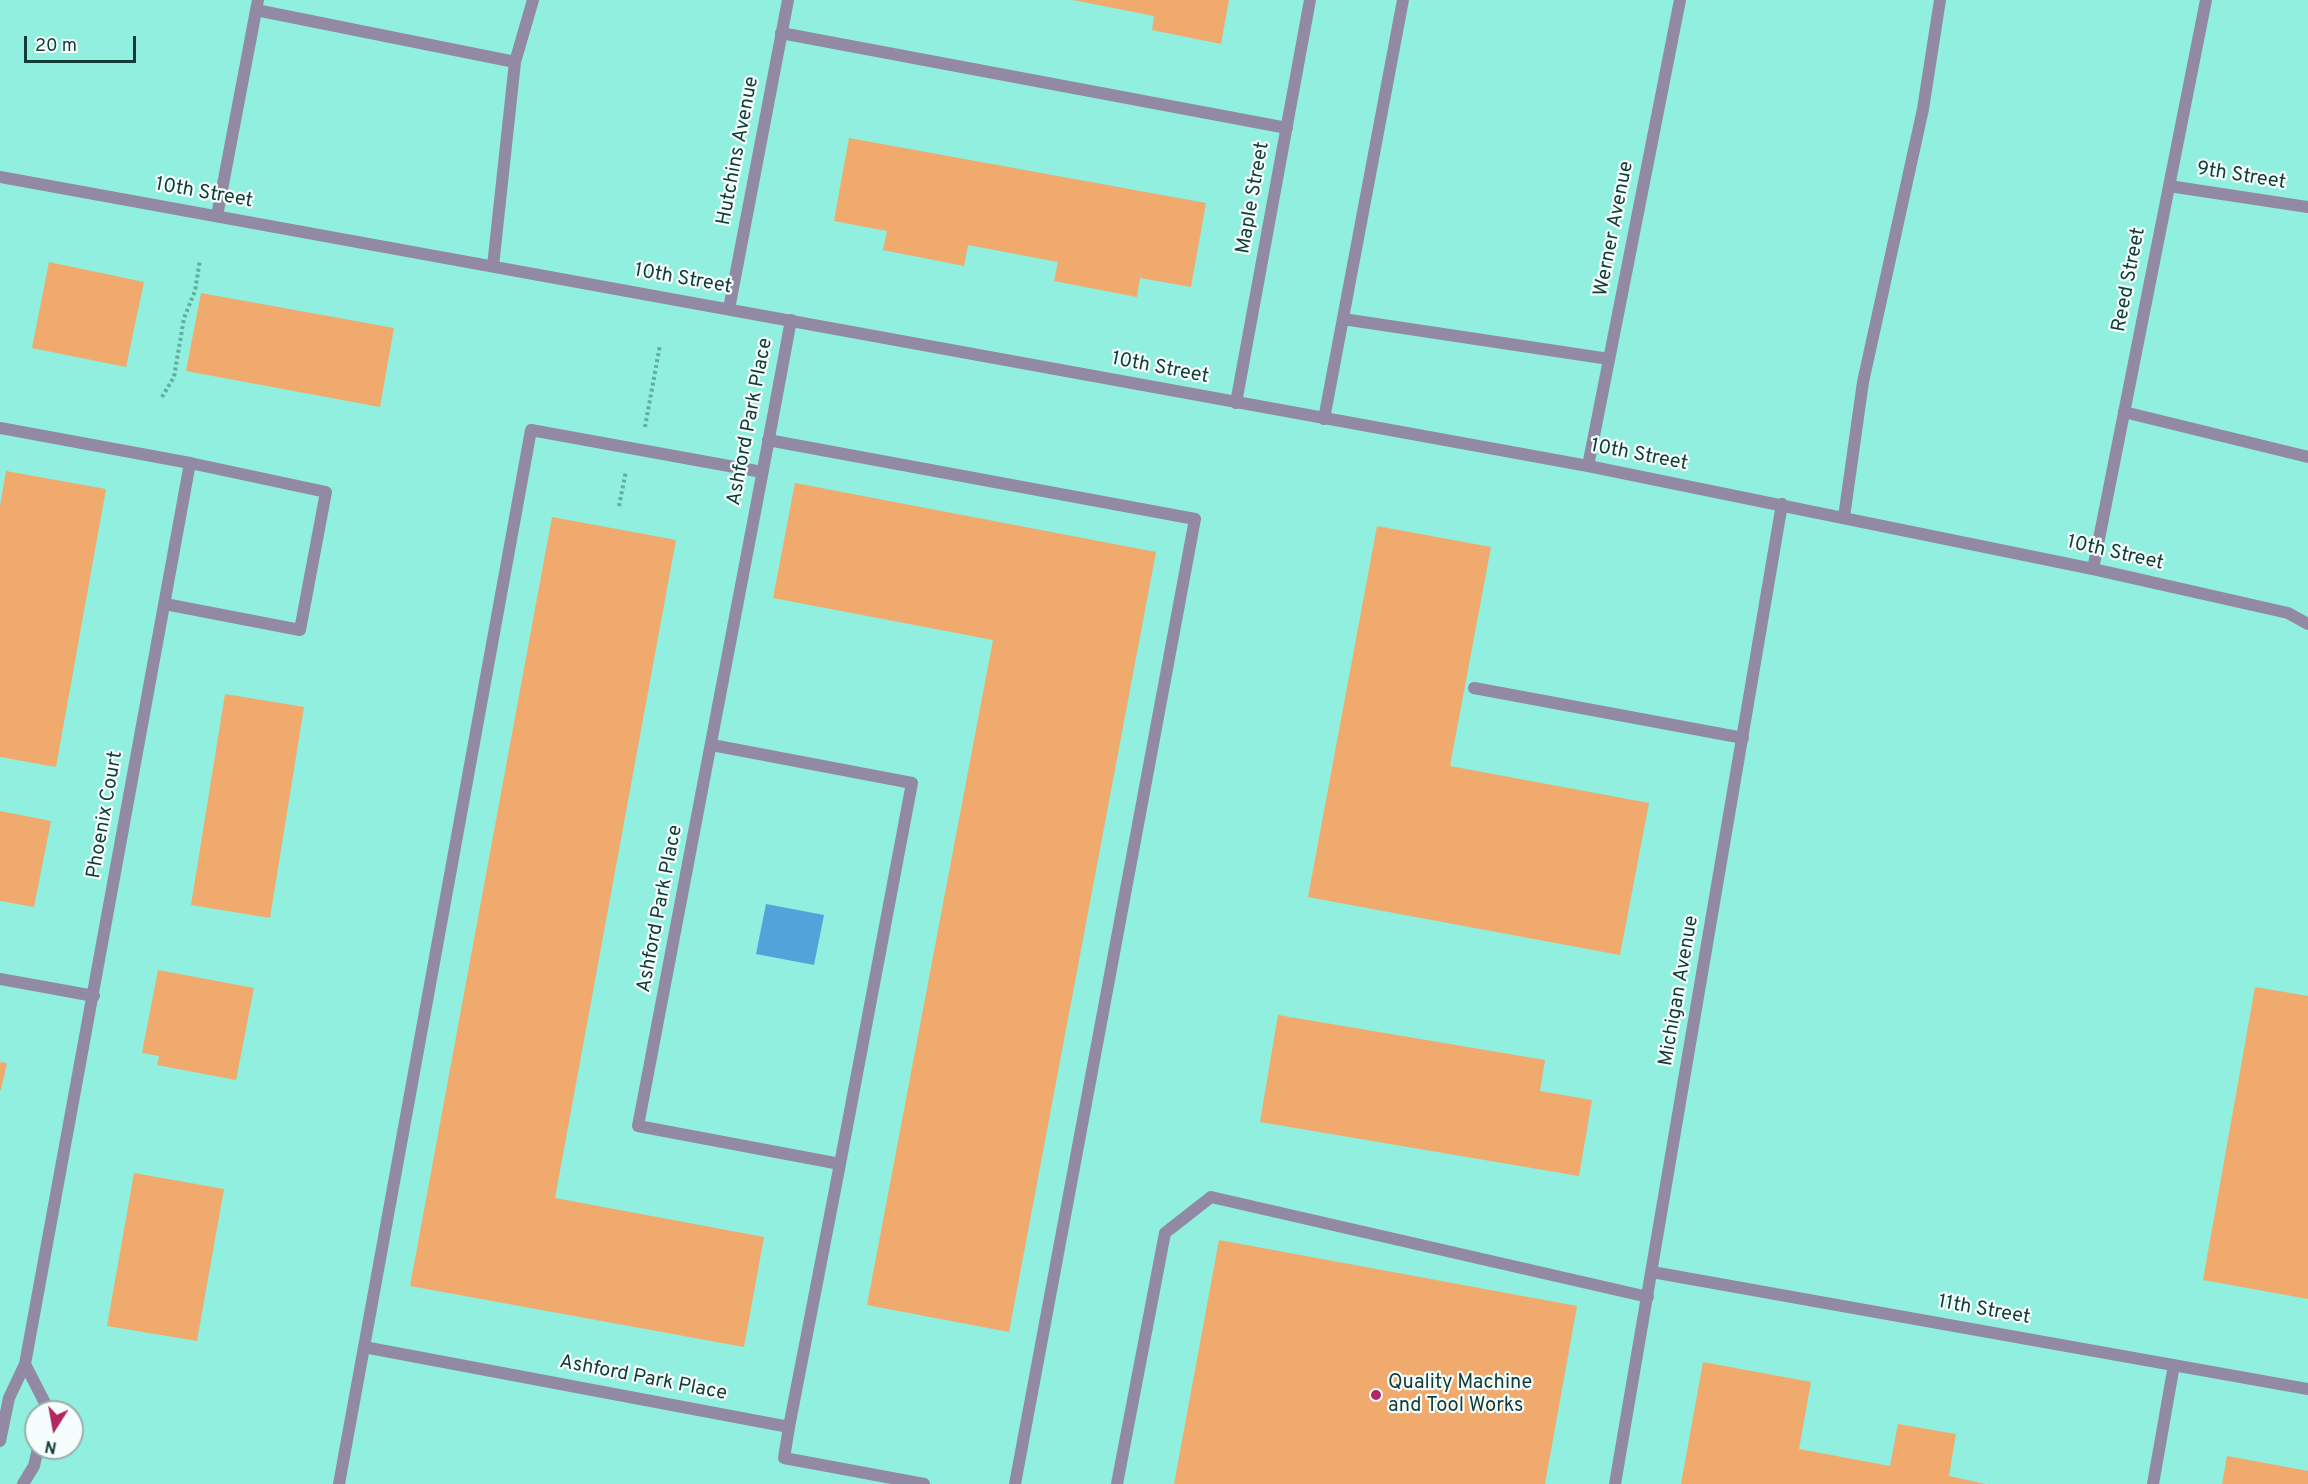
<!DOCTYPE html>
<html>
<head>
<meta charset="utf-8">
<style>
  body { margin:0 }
  #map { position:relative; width:2308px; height:1484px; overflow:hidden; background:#90efde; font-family:Overpass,sans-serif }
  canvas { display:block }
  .north { position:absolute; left:24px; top:1400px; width:60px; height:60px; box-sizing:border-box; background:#f5fefc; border:2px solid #9ab0ac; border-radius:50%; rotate:191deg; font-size:16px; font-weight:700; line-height:24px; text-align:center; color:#123c35 }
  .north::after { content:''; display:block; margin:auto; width:21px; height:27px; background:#b22762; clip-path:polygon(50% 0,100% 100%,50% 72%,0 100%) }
  .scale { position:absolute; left:24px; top:36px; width:112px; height:27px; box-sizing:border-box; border:3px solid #123c35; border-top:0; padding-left:8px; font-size:18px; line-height:21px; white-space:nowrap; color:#123c35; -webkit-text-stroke:4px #f5fefc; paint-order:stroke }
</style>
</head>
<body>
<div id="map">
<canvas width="2308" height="1484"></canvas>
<div class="north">N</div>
<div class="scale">20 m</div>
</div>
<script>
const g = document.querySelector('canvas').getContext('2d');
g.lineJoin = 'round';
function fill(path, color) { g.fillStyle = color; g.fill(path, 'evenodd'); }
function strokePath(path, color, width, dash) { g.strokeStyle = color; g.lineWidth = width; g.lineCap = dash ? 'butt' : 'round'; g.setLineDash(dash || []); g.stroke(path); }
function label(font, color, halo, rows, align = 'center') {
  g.font = font + ' Overpass,sans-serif'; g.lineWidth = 4.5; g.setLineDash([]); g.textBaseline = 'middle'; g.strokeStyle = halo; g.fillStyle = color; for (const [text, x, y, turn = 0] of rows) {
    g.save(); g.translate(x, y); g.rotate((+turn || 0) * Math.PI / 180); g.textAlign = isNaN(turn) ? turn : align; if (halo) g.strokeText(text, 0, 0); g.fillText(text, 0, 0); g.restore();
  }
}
const water = new Path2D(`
  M766 904 824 915 814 965 756 954Z`);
const building = new Path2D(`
  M1073 0H1229L1221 44 1152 30 1154 16Z
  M849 138 1206 203 1191 287 1140 278 1137 297 1054 281 1058 262 968 245 964 266 883 250 887 231 834 221Z
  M49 262 144 282 126 367 32 348Z
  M201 293 394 328 380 407 186 371Z
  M6 471 106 489 56 767 0 757V506Z
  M795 483 1156 552 1009 1332 867 1305 993 640 773 598Z
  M552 517 676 540 555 1198 764 1237 744 1347 410 1286Z
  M1377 526 1491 547 1450 766 1649 803 1620 955 1308 897Z
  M225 694 304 707 270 918 191 905Z
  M0 811 51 821 34 907 0 901Z
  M158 970 254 988 236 1080 157 1065 159 1056 142 1053Z
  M2255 987 2308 996V1299L2203 1280Z
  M1278 1015 1545 1060 1540 1091 1592 1100 1579 1176 1260 1122Z
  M0 1062 7 1063 1 1090H0Z
  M134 1173 224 1189 197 1341 107 1326Z
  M1219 1240 1577 1306 1545 1484H1174Z
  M1703 1362 1811 1382 1799 1449 1890 1466 1898 1424 1956 1434 1949 1476 1986 1484H1681Z
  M2227 1456 2308 1471V1484H2222Z`);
const path = new Path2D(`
  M162 397 174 377 184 318 195 291 200 260
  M645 427 660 345
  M619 506 626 471`);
const service = new Path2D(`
  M256 10 515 62
  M781 33 1287 128
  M493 266 515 62 533 0
  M1343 319 1609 359
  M2124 412 2308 457
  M1324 419 1403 0
  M768 440 1195 519 1015 1484
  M1844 517 1863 382 1923 109 1940 0
  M165 604 300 630 326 492 190 463
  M1474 688 1743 738
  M364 1347 531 430 762 472
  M789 1427 784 1458 924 1484
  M1117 1484 1165 1233 1211 1197 1648 1297`);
const minor = new Path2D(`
  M2169 186 2308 207
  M217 216 258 0
  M729 309 788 0
  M1236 403 1310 0
  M0 428 190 463 25 1364
  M1588 466 1680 0
  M2093 569 2206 0
  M712 745 912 783 840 1164 638 1126C690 858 741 589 791 320
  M0 979 94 996
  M1652 1272 2308 1389
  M0 1441 9 1398 25 1364 47 1407 46 1412
  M23 1484 34 1466 38 1448
  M339 1484 364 1347 789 1427 840 1164
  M1615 1484 1782 504
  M2153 1484 2174 1365`);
const tertiary = new Path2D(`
  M0 177 1588 466 2093 569 2288 613 2308 624`);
const markers = [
  [1376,1395,6,"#b22762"]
];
const streetNames = [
  ["Hutchins Avenue",739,151,-79],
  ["9th Street",2241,177,9],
  ["10th Street",204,194,10],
  ["Maple Street",1254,198,-80],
  ["Werner Avenue",1615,229,-79],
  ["10th Street",683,280,10],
  ["Reed Street",2130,280,-79],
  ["10th Street",1160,369,11],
  ["Ashford Park Place",751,422,-79],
  ["10th Street",1639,456,11],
  ["10th Street",2115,554,13],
  ["Phoenix Court",106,815,-80],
  ["Ashford Park Place",661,909,-79],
  ["Michigan Avenue",1680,991,-80],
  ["11th Street",1984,1311,10],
  ["Ashford Park Place",643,1379,11]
];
const poiNames = [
  ["Quality Machine",1388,1384],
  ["and Tool Works",1388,1407]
];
fill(water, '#52a3d9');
fill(building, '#f0aa6d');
strokePath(path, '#61ad9f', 4, [3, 3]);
strokePath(service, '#9289a5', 12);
strokePath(minor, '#9289a5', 12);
strokePath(tertiary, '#9289a5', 12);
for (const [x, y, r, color] of markers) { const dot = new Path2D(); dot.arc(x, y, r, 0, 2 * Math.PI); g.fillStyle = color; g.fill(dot); strokePath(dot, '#f5fefc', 2); }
label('20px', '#123c35', '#f5fefc', streetNames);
label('20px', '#123c35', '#f5fefc', poiNames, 'left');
</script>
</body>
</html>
